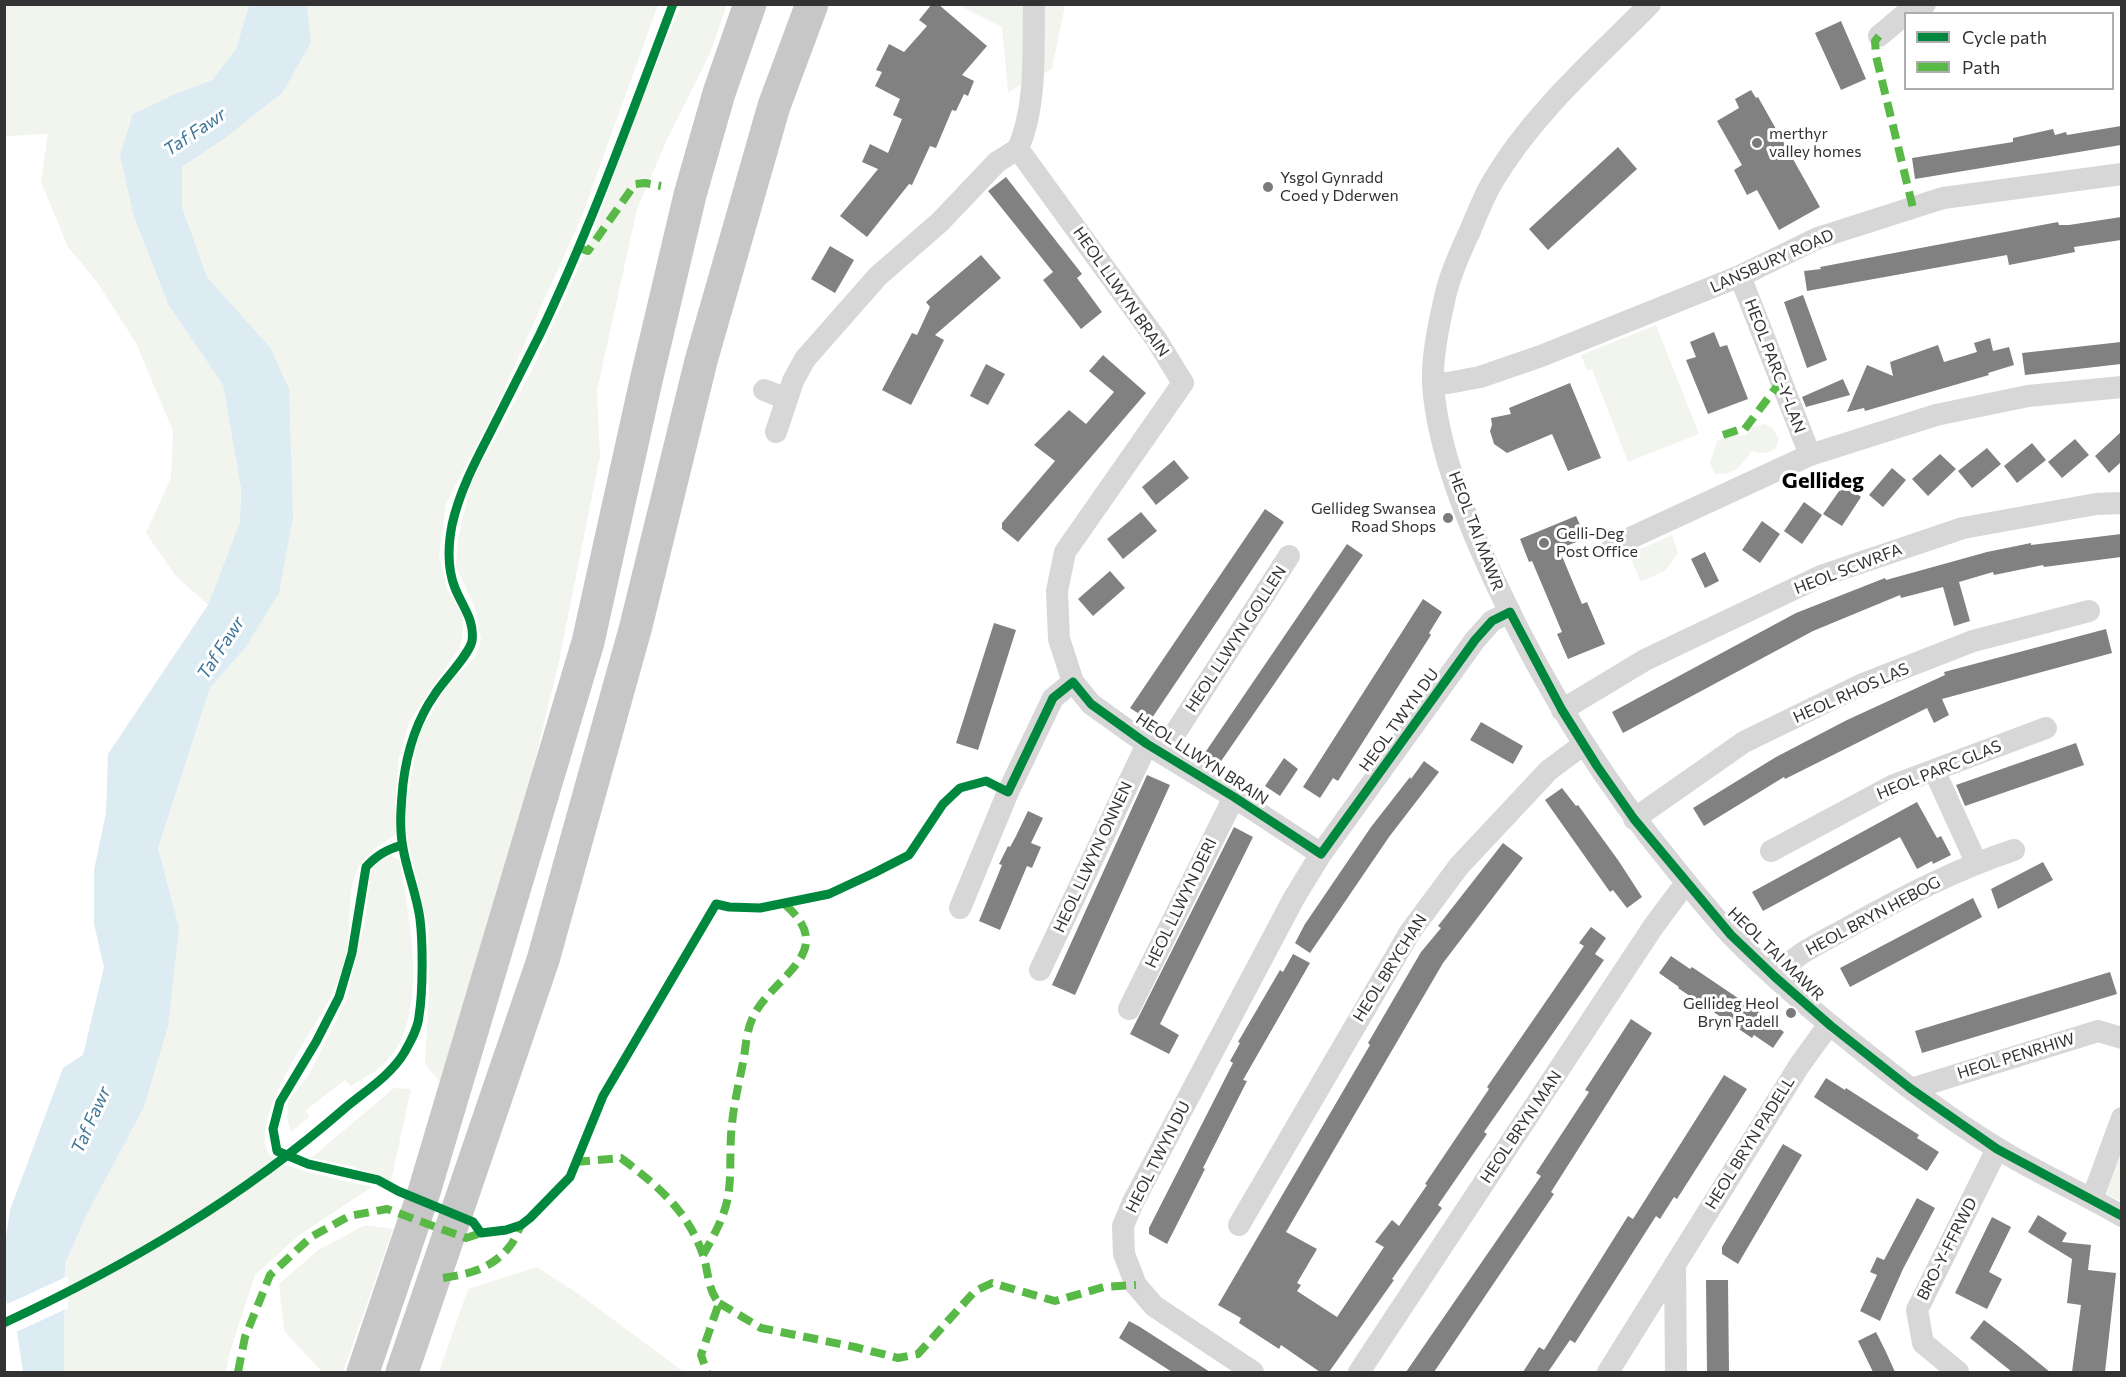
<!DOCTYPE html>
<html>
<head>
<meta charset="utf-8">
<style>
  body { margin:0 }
  #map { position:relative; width:2126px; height:1377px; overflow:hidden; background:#fff; font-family:Commissioner,sans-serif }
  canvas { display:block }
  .frame { position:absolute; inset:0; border:6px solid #333; pointer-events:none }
  .legend { position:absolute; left:1904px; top:12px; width:210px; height:78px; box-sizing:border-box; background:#fff; border:2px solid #adadad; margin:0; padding:8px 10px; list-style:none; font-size:18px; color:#333 }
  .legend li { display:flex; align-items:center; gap:12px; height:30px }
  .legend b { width:30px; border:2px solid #adadad }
</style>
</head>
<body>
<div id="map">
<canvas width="2126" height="1377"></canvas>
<div class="frame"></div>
<ul class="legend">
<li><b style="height:8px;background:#00873e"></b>Cycle path</li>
<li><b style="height:8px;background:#58b947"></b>Path</li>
</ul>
</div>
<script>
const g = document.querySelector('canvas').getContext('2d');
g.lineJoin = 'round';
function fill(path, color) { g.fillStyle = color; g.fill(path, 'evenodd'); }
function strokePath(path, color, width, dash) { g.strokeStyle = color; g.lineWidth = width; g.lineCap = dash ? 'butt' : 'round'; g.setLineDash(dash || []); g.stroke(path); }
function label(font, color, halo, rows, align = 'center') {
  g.font = font + ' Commissioner,sans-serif'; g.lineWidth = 6; g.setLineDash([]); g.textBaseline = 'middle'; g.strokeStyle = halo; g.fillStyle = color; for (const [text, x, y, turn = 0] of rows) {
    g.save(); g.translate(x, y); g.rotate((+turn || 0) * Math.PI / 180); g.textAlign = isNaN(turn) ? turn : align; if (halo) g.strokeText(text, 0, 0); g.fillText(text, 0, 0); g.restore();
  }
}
const green = new Path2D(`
  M4 5H249L236 49 212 80 175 94 133 114 134 217 168 304 223 385 241 488 240 522 208 605 175 575 146 533 171 478 173 431 136 343 97 282 68 247 41 182 48 134 5 136Z
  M307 5H658L582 216 497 405 446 504 439 555 447 589 463 616V630L460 647 410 720 399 758 395 803V835C381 844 366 854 358 868 346 889 352 930 346 954 343 968 337 984 331 997 314 1029 248 1119 269 1154 279 1169 352 1182 372 1187L298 1236 255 1275 229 1355 226 1372H64L65 1264 87 1214 144 1107 179 927 158 848 210 688 245 648 270 347 207 277 182 207V167L224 139 283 92 310 42Z
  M681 5H727L710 53 669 135 637 209 597 391 600 456 558 666 518 830 440 1082 425 1064 429 990 428 926 408 842 405 810 419 734 447 686 476 656 481 640 475 608 456 567 458 538 472 481 534 366 588 246 635 116Z
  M958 5H1065L1052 69 1008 92 1002 27Z
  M1656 325 1699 434 1628 462 1592 369 1587 371 1581 355Z
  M1764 424 1772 428 1779 439 1776 448C1768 453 1762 455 1752 451 1741 466 1735 475 1715 474L1710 463 1717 441 1733 435H1746L1752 427Z
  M1672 535 1678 553 1666 570 1641 582 1629 554Z
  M391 855 400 861C409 918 431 1017 385 1063 376 1072 362 1079 351 1086L345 1080 306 1110 309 1117 291 1132 287 1118 288 1101 308 1076 346 1000 364 927 371 872 377 862Z
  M394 1088 411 1089 391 1181 351 1166 311 1158Z
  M2121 1146V1201L2105 1193Z
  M365 1225 393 1229 343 1372H322L284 1331 279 1284 318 1250Z
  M537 1267 580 1295 684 1372H439L468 1289Z`);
const water = new Path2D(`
  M249 5H307L311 42 283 92 224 139 182 167V207L207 277 270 347 289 389 293 517 279 593 245 648 210 688 158 848 179 927 168 1026 144 1107 87 1214 65 1264 64 1372H23L17 1332 5 1297V1243L10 1210 63 1068 83 1055 104 967 94 924V870L106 813 108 754 208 605 240 522 241 488 223 385 168 304 134 217 120 155 133 114 175 94 212 80 236 49Z`);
const pier = new Path2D(`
  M68 1276V1308L14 1333 5 1305Z`);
const building = new Path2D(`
  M932 4H938L987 46 962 75 974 81 968 96 964 94 956 111 952 110 936 148 930 146 912 185 909 184 867 237 840 216 878 169 862 162 870 144 888 153 902 119 893 115 900 99 875 86 882 72 876 70 889 44 904 52 927 26 919 20Z
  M1841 21 1866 79 1841 90 1815 33Z
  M1751 90 1756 98 1758 97 1820 207 1779 230 1757 190 1747 195 1734 170 1742 165 1717 121 1739 108 1735 99Z
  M2121 126V145L1915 179 1912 158 2013 142V138L2053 129 2055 135 2066 132 2067 135Z
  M1618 147 1637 169 1548 250 1529 229Z
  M1006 177 1082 274 1077 278 1102 312 1081 329 1043 280 1053 272 988 191Z
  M2121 217V240L2074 247 2075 252 2009 265 2007 255 1807 291 1804 271 1821 269 1820 267 2058 222 2059 225H2069Z
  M830 246 854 260 835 293 811 279Z
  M981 255 1001 278 935 335 944 340 911 405 882 390 912 333 917 335 930 307 926 302Z
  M1803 295 1827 360 1807 368 1784 302Z
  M1714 332 1720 347 1727 345 1748 399 1708 414 1686 360 1696 357 1690 342Z
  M1990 338 1993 351 2009 347 2014 365 1988 373 1989 375 1865 411 1864 408 1847 412 1867 365 1893 376 1890 362 1938 345 1944 362 1977 352 1974 343Z
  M2121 342V364L2025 375 2022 353Z
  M1103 355 1146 393 1018 542 1002 529V523L1055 461 1034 445 1069 410 1086 424 1114 392 1089 371Z
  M986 364 1005 374 988 405 970 396Z
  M1843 379 1850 395 1806 407 1802 397Z
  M1570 383 1601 458 1568 471 1552 434 1507 453 1494 444 1490 431 1492 425 1491 418 1511 414 1509 408Z
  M2121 432V462L2109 473 2095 456Z
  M2075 439 2089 455 2062 478 2048 462Z
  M2032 443 2046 460 2017 483 2004 466Z
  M1987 448 2001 464 1972 488 1958 471Z
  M1940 454 1956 469 1928 496 1912 479Z
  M1174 460 1189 478 1156 505 1142 487Z
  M1892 468 1906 480 1883 507 1869 495Z
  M1844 484 1861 497 1842 526 1823 514Z
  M1804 502 1822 515 1802 544 1784 531Z
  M1265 509 1284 522 1150 721 1130 708Z
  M1141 512 1157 531 1123 559 1107 539Z
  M1576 516 1586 538 1559 549 1582 604 1587 602 1605 644 1568 659 1557 634 1562 632 1532 561 1529 562 1520 539Z
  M1762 521 1780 534 1760 563 1742 550Z
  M2121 534V557L2044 567 2043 565 1994 575 1993 572 1959 582 1970 621 1954 626 1943 587 1901 598 1900 595 1813 631 1623 733 1612 712 1796 613 1885 578 1886 580 1987 552 2031 543V545Z
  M1347 544 1363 555 1215 770 1200 760Z
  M1705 552 1719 581 1705 588 1691 559Z
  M1110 571 1125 588 1093 616 1078 599Z
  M1423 599 1442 612 1429 633 1431 635 1338 781 1333 778 1320 798 1303 787Z
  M994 623 1016 630 978 750 956 743Z
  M2106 629 2112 653 1942 699 1949 715 1934 723 1927 708 1785 779 1784 777 1704 826 1693 808 1776 757 1847 720 1945 675 1944 672Z
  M1481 722 1523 746 1513 764 1470 740Z
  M2076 743 2084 765 1965 806 1956 785Z
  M1284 758 1298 769 1280 796 1265 786Z
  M1424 761 1439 772 1389 837 1310 953 1295 943 1305 924 1371 827 1410 777 1411 779Z
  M1147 775 1170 785 1075 995 1052 985Z
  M1562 788 1576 806 1578 805 1618 860 1642 897 1627 908 1613 890 1610 892 1545 800Z
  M1917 802 1937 838 1941 836 1951 855 1933 864 1932 861 1917 869 1900 837 1763 911 1752 892Z
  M1028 811 1043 818 1031 843 1041 847 1032 868 1027 866 1000 930 979 921 1002 865 999 864 1008 846 1010 847 1016 836Z
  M1234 827 1253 837 1160 1024 1179 1035 1169 1054 1130 1034Z
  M1503 843 1523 858 1443 963 1286 1232 1317 1249 1297 1283 1301 1285 1297 1291 1337 1317 1384 1247 1375 1242 1392 1220 1399 1226 1427 1185 1425 1184 1489 1089 1487 1087 1584 946 1579 943 1591 927 1606 938 1595 954 1604 960 1484 1132 1487 1134 1438 1205 1442 1208 1392 1279 1394 1280 1329 1372H1320L1281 1345 1279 1349 1239 1323 1241 1318 1218 1305 1370 1045 1368 1043 1421 952 1441 928 1438 926Z
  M2043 862 2053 880 1998 909 1991 889Z
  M1973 898 1982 917 1850 987 1840 968Z
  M1293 954 1310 963 1243 1080 1247 1081 1203 1168 1205 1169 1167 1244 1149 1234V1228L1233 1063 1230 1061 1240 1043 1238 1042 1280 970 1283 972Z
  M1671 956 1690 969 1692 967 1766 1017 1765 1019 1784 1032 1773 1048 1754 1035 1752 1038 1678 988 1679 987 1659 973Z
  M2110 972 2117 994 1922 1053 1915 1031Z
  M1631 1019 1652 1033 1551 1192 1554 1194 1434 1372H1406L1541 1176 1536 1173 1589 1092 1585 1090Z
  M1724 1075 1747 1089 1677 1199 1674 1197 1660 1219 1656 1216 1575 1343 1570 1340 1548 1372H1523L1539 1347 1544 1350 1628 1216 1633 1219Z
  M1826 1078 1845 1090 1846 1088 1919 1135 1917 1138 1939 1152 1927 1171 1814 1097Z
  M1783 1144 1802 1155 1738 1264 1722 1254V1247Z
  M1917 1198 1935 1208 1903 1269 1880 1321 1860 1311 1877 1275 1870 1272 1877 1257 1884 1260Z
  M2038 1215 2067 1233 2062 1242 2091 1245 2088 1270 2116 1273 2105 1372H2072L2081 1305 2067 1303 2072 1259 2028 1232Z
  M1992 1217 2011 1227 1989 1272 2002 1279 1987 1309 1955 1293Z
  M1706 1280H1728L1729 1372H1707Z
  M1984 1320 2018 1346 2050 1372H2012L1970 1338Z
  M1129 1321 1140 1327 1210 1372H1172L1119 1338Z
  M1876 1332 1886 1352 1895 1372H1873L1858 1341Z`);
const minor = new Path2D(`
  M1650 4C1595 60 1533 113 1493 181 1484 196 1477 214 1470 231 1460 252 1450 274 1445 297 1439 324 1432 355 1433 383 1437 451 1471 531 1500 592 1548 694 1605 784 1677 871 1695 893 1713 916 1733 937 1775 980 1822 1019 1869 1056 1910 1089 1952 1121 1997 1148 2037 1173 2081 1192 2122 1216
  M1879 36 1910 10 1925 4
  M1018 149 1156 339 1183 383 1065 552 1057 591 1059 639 1073 682 1091 704 1147 744 1234 797 1321 854
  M1018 149C1037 105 1033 52 1034 4
  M1740 276 1810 455
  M1433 382 1448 383 1480 377 1541 356 1740 276 1818 238 1943 198 2122 174
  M764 390 787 399
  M776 432 793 381 805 359 878 276 940 222 997 162 1018 149
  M1613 546 1810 455 1936 415 2028 396 2122 387
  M1562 710 1645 660 1821 576 1963 528 2096 504 2122 503
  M1163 752 1289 556
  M1934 770 1976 862
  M1634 819 1744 742 1863 684 1973 641 2089 611
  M1771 851 1894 785 2046 728
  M960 908 1008 792 1053 698 1073 682
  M1040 970 1147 744
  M1775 977C1796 953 1820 943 1847 928 1901 898 1956 869 2014 850
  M1129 1009 1234 797
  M1911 1089 2098 1031 2122 1038
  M2092 1199 2122 1118
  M1239 1225 1410 932 1459 866 1549 770 1584 744
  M1675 1264 1676 1372
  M1253 1372 1154 1306 1136 1285 1124 1254 1123 1226 1133 1202 1294 898 1321 854 1475 640 1492 621 1510 612
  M1359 1372 1653 927 1679 892 1689 886
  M1608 1372 1799 1066 1822 1034 1831 1026
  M1958 1372 1923 1343 1917 1310 1997 1149`);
const trunk = new Path2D(`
  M363 1372 424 1192 588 642 646 381 690 195 719 93 750 4
  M402 1372 543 960 636 626 701 361 774 106 812 4`);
const quiet = new Path2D(`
  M1879 36 1875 41 1876 56 1913 208
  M579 248 588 251 635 184 645 183 661 186
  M1723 435 1738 430H1744L1781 381
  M575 1162 621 1158C657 1185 688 1211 703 1255 709 1272 707 1289 719 1303L701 1355 707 1372
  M703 1255C713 1237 724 1218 728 1197 732 1173 729 1148 732 1124 734 1102 740 1079 744 1057 746 1044 747 1029 753 1017 772 976 842 952 783 903
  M443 1278C469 1274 492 1269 510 1246 515 1240 518 1231 521 1225
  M719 1303 761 1328 855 1347 898 1358 918 1354 975 1291 992 1283 1055 1301 1104 1287 1136 1285
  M238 1372 245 1337 270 1275 311 1237 349 1216 387 1209 466 1238 481 1233`);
const cycleway = new Path2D(`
  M402 845C386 850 377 855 366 867L352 953 339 997 316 1042 280 1102 273 1129 277 1151 308 1164 378 1180 398 1191 473 1222 481 1233 506 1230 521 1225 530 1218 570 1177 603 1096 716 904 729 907 760 908 829 894 874 873 909 855 943 804 960 788 986 781 1008 792 1053 698 1073 682 1091 704 1147 744 1234 797 1321 854 1475 640 1492 621 1510 612 1562 710 1597 766 1634 819 1731 935 1775 977 1831 1026 1911 1089 1997 1149 2122 1216
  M4 1323C128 1265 242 1198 345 1108 364 1092 391 1075 404 1053 410 1042 418 1029 419 1016 423 992 423 943 420 919 417 895 407 872 403 848 399 827 401 806 403 784 407 751 416 721 435 694 444 680 469 655 472 641 475 620 462 606 455 588 447 568 448 546 452 525 459 493 474 464 489 435 506 402 523 368 540 334 591 227 631 115 673 4`);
const markers = [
  [1757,143,6,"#7a7a7a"],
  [1268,187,6,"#7a7a7a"],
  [1448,518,6,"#7a7a7a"],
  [1544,543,6,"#7a7a7a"],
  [1791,1013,6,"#7a7a7a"]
];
const poiNames = [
  ["merthyr",1769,134],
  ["valley homes",1769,152],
  ["Ysgol Gynradd",1280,178],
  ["Coed y Dderwen",1280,196],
  ["Gellideg Swansea",1436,509,"right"],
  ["Road Shops",1436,527,"right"],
  ["Gelli-Deg",1556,534],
  ["Post Office",1556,552],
  ["Gellideg Heol",1779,1004,"right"],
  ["Bryn Padell",1779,1022,"right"]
];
const streetNames = [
  ["LANSBURY ROAD",1772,261,-24],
  ["HEOL LLWYN BRAIN",1121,292,55],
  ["HEOL PARC-Y-LAN",1775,366,69],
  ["HEOL TAI MAWR",1476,531,69],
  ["HEOL SCWRFA",1848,569,-21],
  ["HEOL LLWYN GOLLEN",1236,639,-57],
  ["HEOL RHOS LAS",1851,693,-24],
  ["HEOL TWYN DU",1399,720,-54],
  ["HEOL LLWYN BRAIN",1202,759,33],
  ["HEOL PARC GLAS",1939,770,-22],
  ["HEOL LLWYN ONNEN",1093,857,-65],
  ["HEOL LLWYN DERI",1181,903,-64],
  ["HEOL BRYN HEBOG",1873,916,-28],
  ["HEOL TAI MAWR",1776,954,44],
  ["HEOL BRYCHAN",1390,968,-58],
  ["HEOL PENRHIW",2016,1056,-17],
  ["HEOL BRYN MAN",1521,1127,-56],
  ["HEOL BRYN PADELL",1750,1143,-58],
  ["HEOL TWYN DU",1158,1157,-63],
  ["BRO-Y-FFRWD",1947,1249,-63]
];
const waterNames = [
  ["Taf Fawr",195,132,-34],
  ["Taf Fawr",221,648,-57],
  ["Taf Fawr",91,1120,-66]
];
const districtNames = [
  ["Gellideg",1823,481]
];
fill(green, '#f1f5ed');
fill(water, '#ddebf3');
fill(pier, '#fff');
fill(building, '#818181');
strokePath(minor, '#d7d7d7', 22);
strokePath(trunk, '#c7c7c7', 33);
strokePath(quiet, '#58b947', 8, [15, 8]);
strokePath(cycleway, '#00873e', 9);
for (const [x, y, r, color] of markers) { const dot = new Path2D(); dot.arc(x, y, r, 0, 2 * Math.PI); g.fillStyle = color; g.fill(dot); strokePath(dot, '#fff', 2); }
label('16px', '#333', '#fff', poiNames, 'left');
label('16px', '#333', '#fff', streetNames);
label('italic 18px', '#3f7597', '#fff', waterNames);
label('bold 22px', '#000', '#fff', districtNames);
</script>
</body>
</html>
